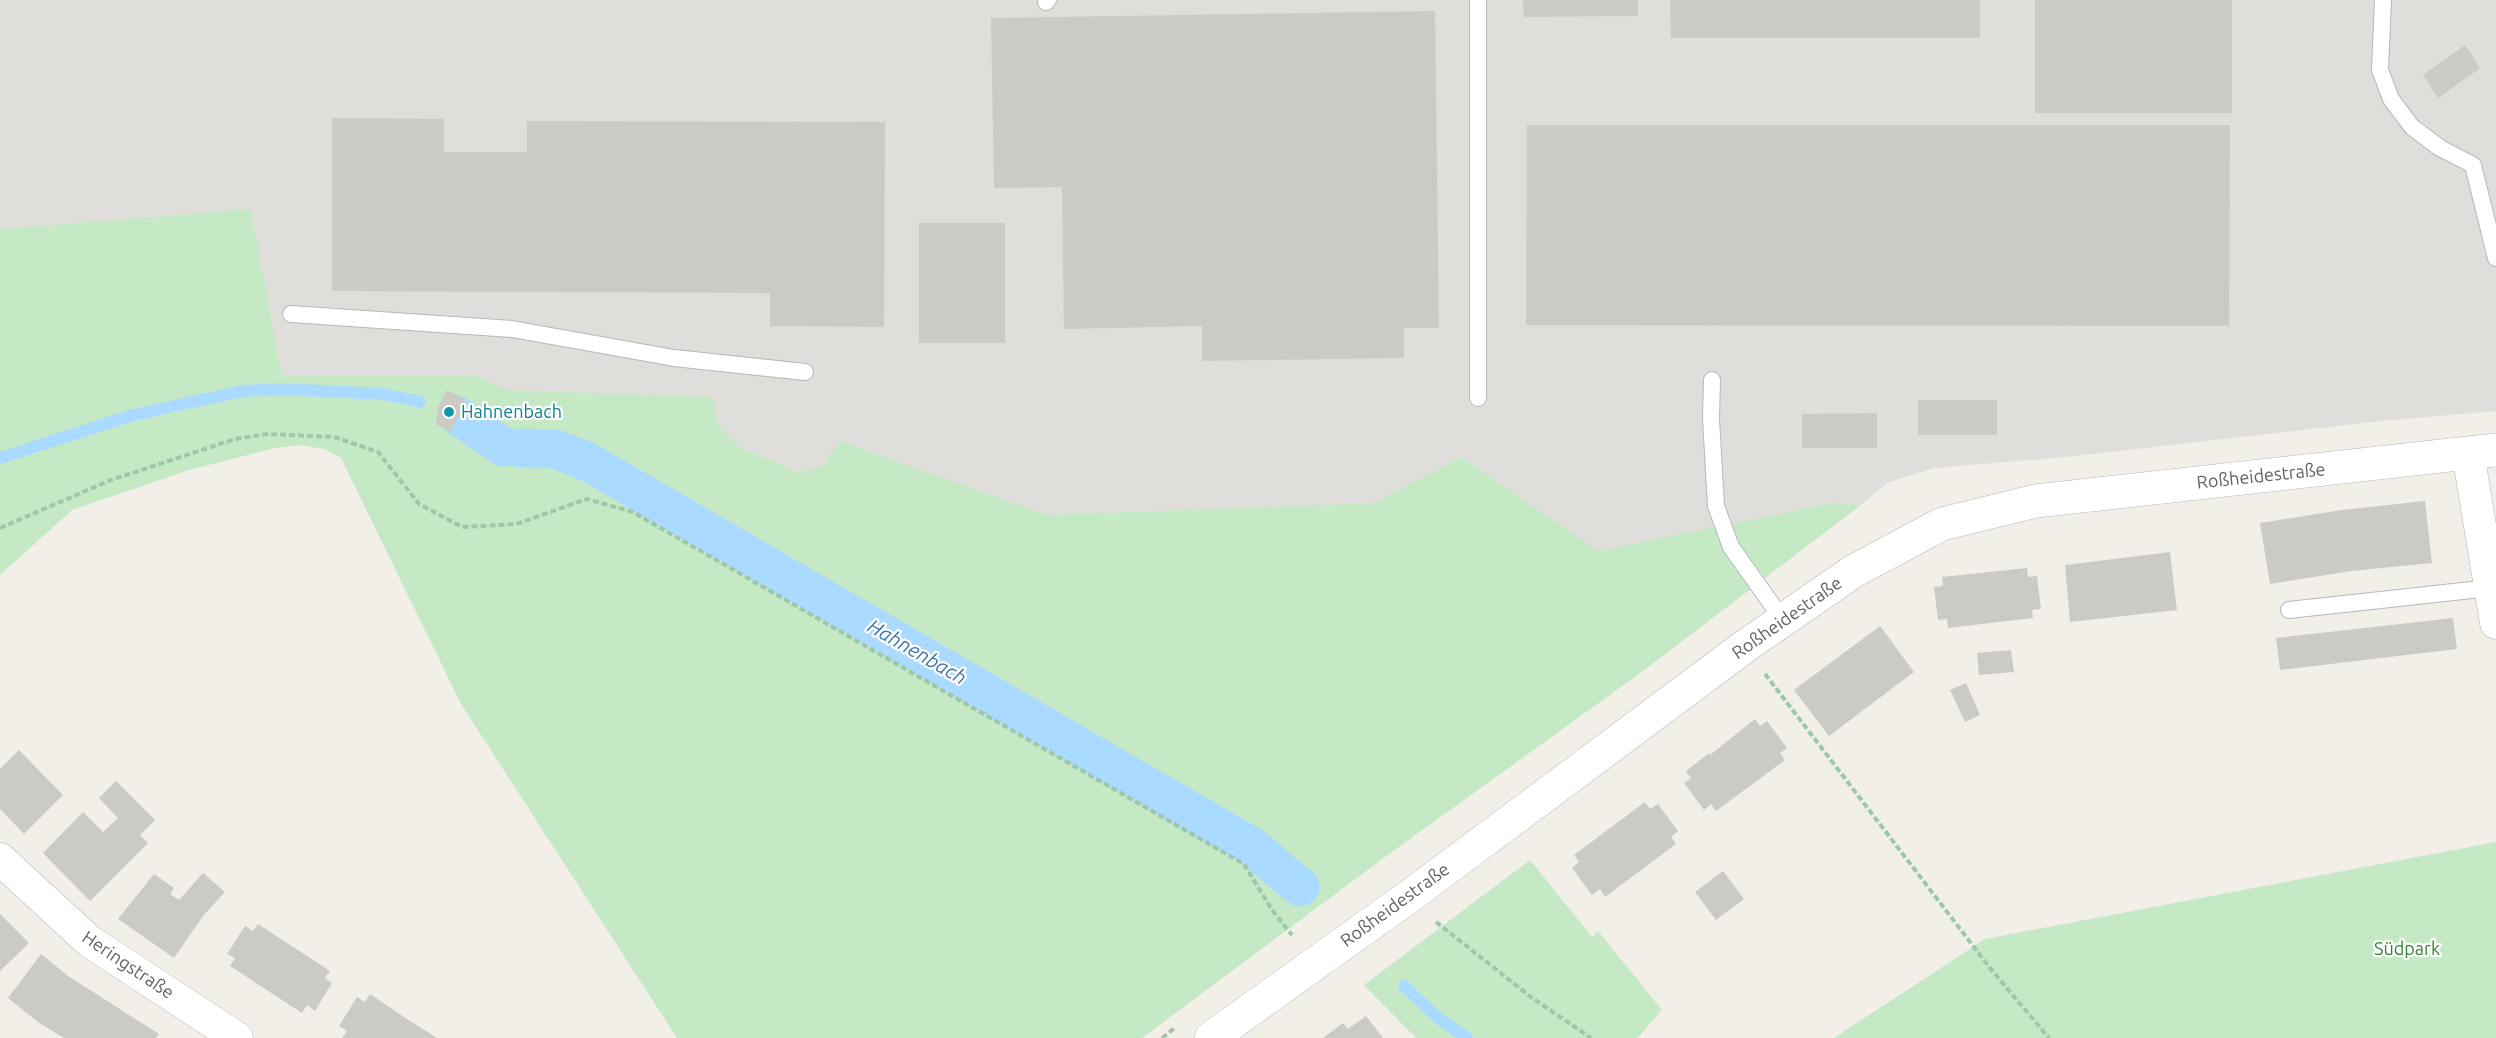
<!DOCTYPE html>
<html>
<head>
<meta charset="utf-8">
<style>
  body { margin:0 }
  canvas { display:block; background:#f1efe8 }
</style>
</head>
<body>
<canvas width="2496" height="1038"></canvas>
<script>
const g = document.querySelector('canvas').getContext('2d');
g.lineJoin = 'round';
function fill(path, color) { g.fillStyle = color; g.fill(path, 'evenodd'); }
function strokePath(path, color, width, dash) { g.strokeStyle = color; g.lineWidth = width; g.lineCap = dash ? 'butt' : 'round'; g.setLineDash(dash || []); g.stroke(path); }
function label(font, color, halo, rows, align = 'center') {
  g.font = font + ' Ubuntu,sans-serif'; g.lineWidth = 4.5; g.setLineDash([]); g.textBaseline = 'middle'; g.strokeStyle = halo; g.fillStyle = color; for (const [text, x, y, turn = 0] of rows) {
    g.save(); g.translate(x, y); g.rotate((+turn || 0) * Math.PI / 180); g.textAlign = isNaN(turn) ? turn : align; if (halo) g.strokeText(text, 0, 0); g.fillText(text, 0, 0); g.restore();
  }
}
const industrial = new Path2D(`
  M0 0H2496V411L2381 421 2066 457 1934 468 1887 483 1861 505 1833 503 1598 551 1461 457 1373 503 1048 515 840 441 824 464 802 473 739 447 719 426 712 397 507 390 477 376H282L251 209 0 229Z`);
const green = new Path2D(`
  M251 209 282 376H477L507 390 712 397 719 426 739 447 801 473 824 464 840 441 1048 515 1373 503 1461 457 1598 551 1833 503 1861 505 1639 674 1389 854 1142 1038H677L461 704 341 458 324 449 299 445 275 448 189 470 72 510 0 575V229Z
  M2496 842V1038H1834L1985 939Z
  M1530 860 1592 937 1598 931 1662 1010 1637 1038H1416L1364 985Z`);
const stream = new Path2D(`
  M0 458 133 415 242 391 282 389 383 394 420 402
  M1404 986 1437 1017 1467 1038`);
const canal = new Path2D(`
  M458 416 504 447
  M520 448 555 449 588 462 1251 846 1300 887`);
const building = new Path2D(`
  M1523 0H1638V16L1524 17Z
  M1670 0H1980V38H1671Z
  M2035 0H2232V113H2035Z
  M1435 11 1439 328H1404V358L1202 361V326L1064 329 1062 187 994 188 991 18Z
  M2465 45 2480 68 2438 98 2423 75Z
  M332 118 444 119V152H527V121L885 122 884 327 770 326V293L332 291Z
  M1527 125H2230L2229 326 1526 325Z
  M919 223H1005V343H919Z
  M447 390 467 401 450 432 436 424 438 407Z
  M1918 400H1997V435H1918Z
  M1877 413V448H1802V414Z
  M2425 501 2432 563 2351 571 2270 584 2260 523 2342 510Z
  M2170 552 2177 610 2070 622 2065 565Z
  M2027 568 2028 577 2037 576 2041 609 2032 610 2033 618 1948 628 1947 619 1938 620 1934 587 1943 586 1942 577Z
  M2453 618 2457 649 2280 670 2276 638Z
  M1880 626 1914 672 1829 736 1794 690Z
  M2011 650 2014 672 1979 675 1977 653Z
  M1966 683 1980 715 1965 722 1950 690Z
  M1755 719 1760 726 1767 721 1787 748 1780 753 1785 760 1716 811 1711 804 1704 810 1684 783 1691 778 1686 771 1709 753 1710 755Z
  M19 750 63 795 24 834 0 809V769Z
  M116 781 155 820 140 835 148 843 90 901 43 853 83 812 103 832 118 818 99 798Z
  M1645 802 1650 809 1658 804 1678 831 1671 837 1676 844 1605 897 1600 889 1592 895 1572 868 1579 862 1574 855Z
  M1723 871 1744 899 1716 920 1695 892Z
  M203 873 225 892 203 916 174 958 118 919 154 874 174 888 170 894 179 900Z
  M0 914 29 943 0 971Z
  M258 924 330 971 325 978 332 983 315 1011 307 1005 302 1013 230 966 235 958 227 954 245 926 253 931Z
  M41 954 68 976 159 1034 156 1038H64L38 1022 8 998Z
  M370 994 407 1019 437 1038H342L347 1031 339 1026 357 997 365 1002Z
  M1366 1016 1383 1038H1323L1343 1023 1348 1029Z`);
const path = new Path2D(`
  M0 528 111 480 235 439 268 434 334 437 378 452 419 504 462 527 516 524 587 499 633 512 1244 864 1272 910 1292 935
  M1765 674 1990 968 2049 1038
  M1436 922 1531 997 1591 1038
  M1162 1038 1176 1027`);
const service = new Path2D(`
  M2383 0 2380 70 2391 99 2412 127 2440 148 2473 165 2496 258
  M1046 2 1048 0
  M291 314 512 329 674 358 805 372
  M1712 380 1711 419 1716 506 1731 547 1783 620
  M1478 398V0
  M2289 610 2490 588`);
const minor = new Path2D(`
  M2468 453 2496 623
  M0 859 89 941 237 1038`);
const tertiary = new Path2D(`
  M1211 1038 1414 893 1744 647 1854 571 1942 524 2036 501 2496 450`);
const markers = [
  [449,412,6,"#0f9aa8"]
];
const cultureNames = [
  ["Hahnenbach",461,412]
];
const streetNames = [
  ["Roßheidestraße",2261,476,-6],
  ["Roßheidestraße",1787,618,-35],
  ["Roßheidestraße",1395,905,-36],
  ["Heringstraße",128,965,34]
];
const parkNames = [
  ["Südpark",2407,949]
];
const waterNames = [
  ["Hahnenbach",917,652,30]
];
fill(industrial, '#e0deda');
fill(green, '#c5e8c5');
strokePath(stream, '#aadaff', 12);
strokePath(canal, '#aadaff', 39);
fill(building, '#cccac5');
strokePath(service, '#b5b8bc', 18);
strokePath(minor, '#b5b8bc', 33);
strokePath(tertiary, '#b5b8bc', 34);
strokePath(path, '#9cc7a9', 4, [6, 3]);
strokePath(service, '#fff', 16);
strokePath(minor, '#fff', 32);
strokePath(tertiary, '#fff', 33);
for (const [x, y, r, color] of markers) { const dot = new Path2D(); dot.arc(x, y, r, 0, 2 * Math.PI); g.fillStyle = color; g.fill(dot); strokePath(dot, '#fff', 2); }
label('18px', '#0d838f', '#fff', cultureNames, 'left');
label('18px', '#5f6368', '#fff', streetNames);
label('18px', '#348238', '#fff', parkNames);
label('italic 20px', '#4174aa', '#fff', waterNames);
</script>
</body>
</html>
